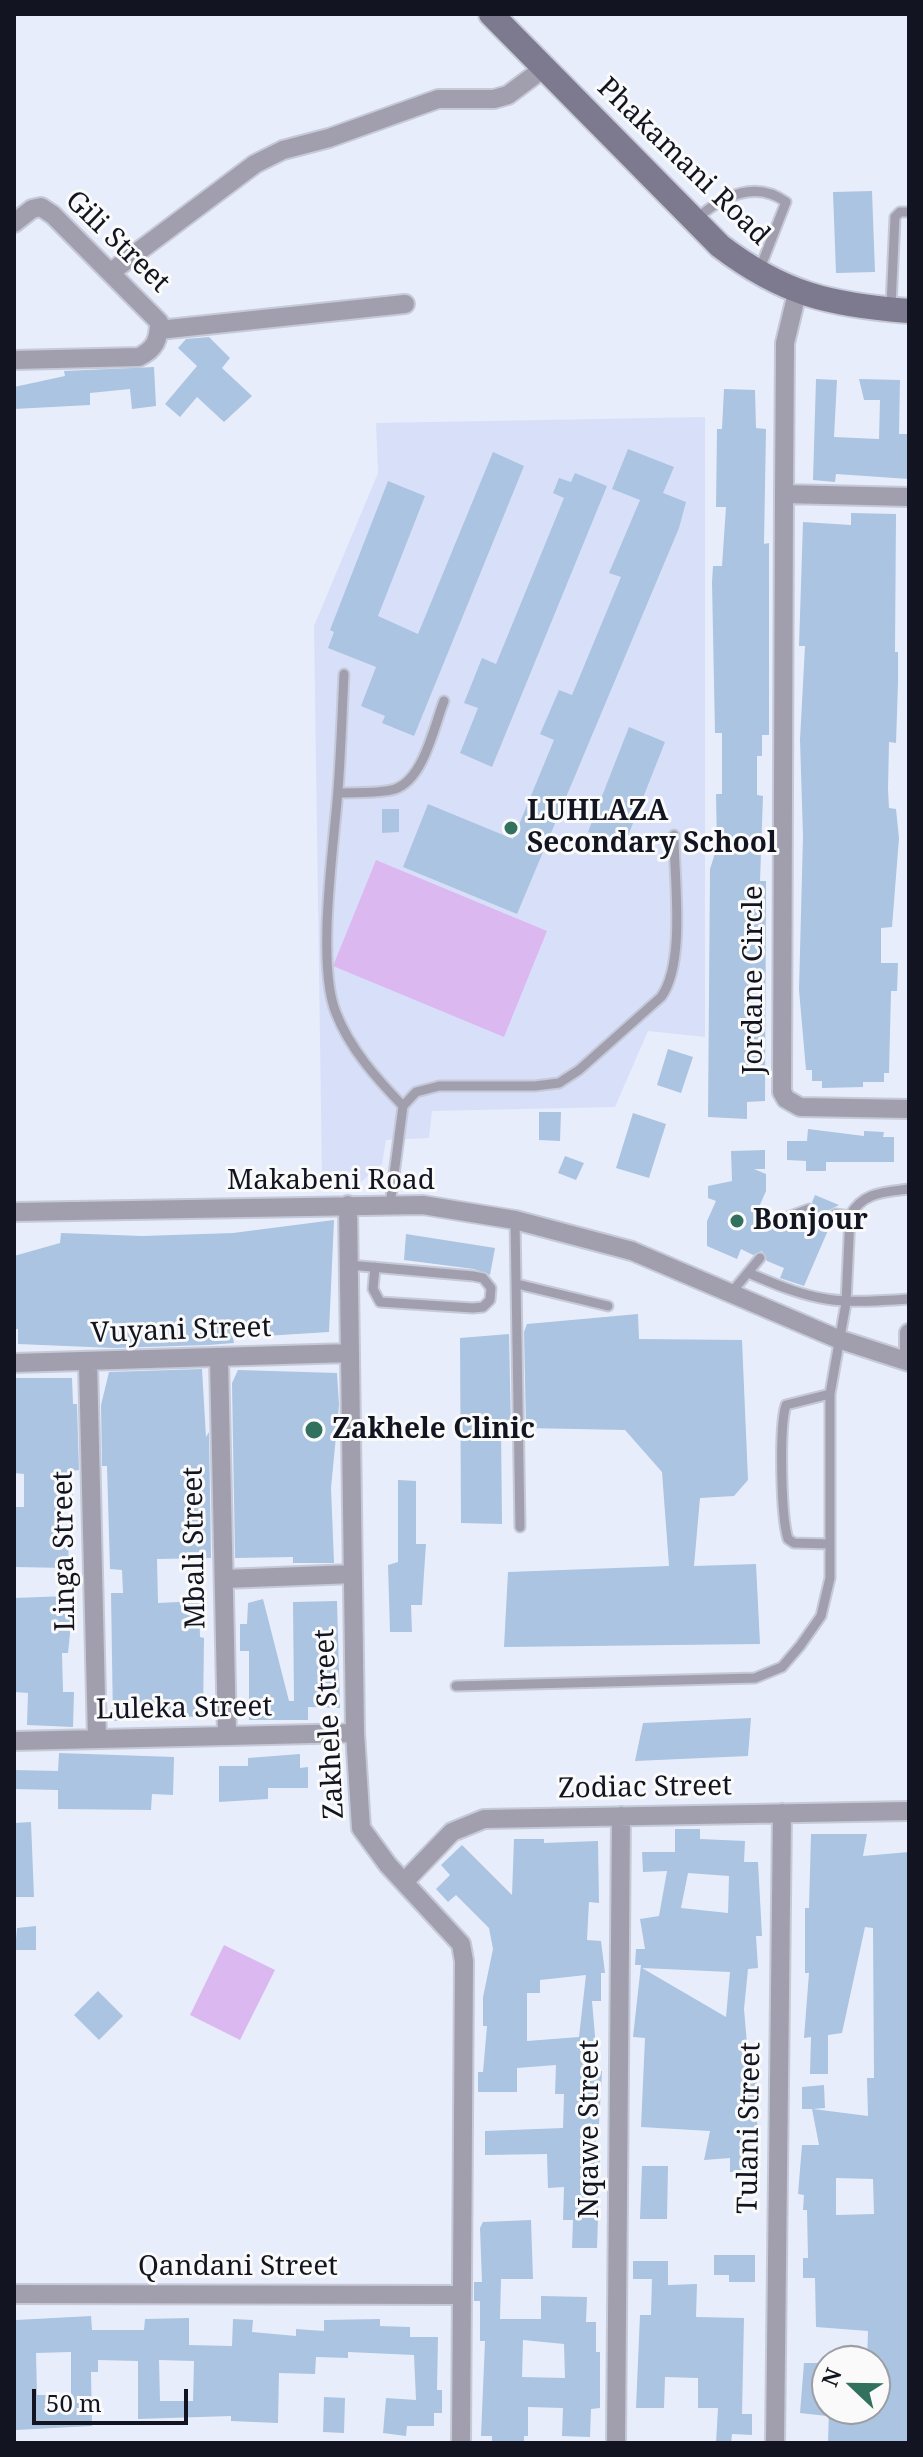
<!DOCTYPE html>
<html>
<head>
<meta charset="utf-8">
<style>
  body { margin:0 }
  #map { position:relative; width:923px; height:2457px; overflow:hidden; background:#e8edfb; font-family:"Noto Serif",serif }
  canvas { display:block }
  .frame { position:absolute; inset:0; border:16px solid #121521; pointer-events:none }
  .north { position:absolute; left:811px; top:2345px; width:80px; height:80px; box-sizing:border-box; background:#fafafa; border:2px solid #9d9ea3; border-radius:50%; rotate:292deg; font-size:22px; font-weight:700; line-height:32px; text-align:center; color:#121521 }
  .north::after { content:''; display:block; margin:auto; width:28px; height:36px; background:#32715d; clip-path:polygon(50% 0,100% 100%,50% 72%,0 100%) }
  .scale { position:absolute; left:32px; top:2389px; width:156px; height:36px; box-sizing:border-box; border:4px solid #121521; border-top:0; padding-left:10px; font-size:24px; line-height:28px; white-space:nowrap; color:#121521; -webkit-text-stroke:6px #fafafa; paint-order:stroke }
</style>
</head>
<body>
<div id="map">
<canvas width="923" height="2457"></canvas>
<div class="frame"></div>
<div class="north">N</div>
<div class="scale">50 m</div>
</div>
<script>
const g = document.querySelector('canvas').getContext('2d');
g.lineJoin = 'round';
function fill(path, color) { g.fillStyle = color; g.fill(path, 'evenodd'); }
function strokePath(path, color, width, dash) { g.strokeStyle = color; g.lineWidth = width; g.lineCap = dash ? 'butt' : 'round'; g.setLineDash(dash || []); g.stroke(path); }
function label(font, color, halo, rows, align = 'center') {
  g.font = font + ' "Noto Serif",serif'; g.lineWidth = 6; g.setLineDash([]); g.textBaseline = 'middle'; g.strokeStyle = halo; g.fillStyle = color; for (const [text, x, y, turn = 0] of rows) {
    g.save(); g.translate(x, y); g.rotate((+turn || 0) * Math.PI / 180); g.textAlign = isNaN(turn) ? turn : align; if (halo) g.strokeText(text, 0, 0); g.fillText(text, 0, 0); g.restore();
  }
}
const built = new Path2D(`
  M705 417V1037L648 1031 615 1107 432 1111 429 1138 386 1140 382 1164 361 1182 322 1178 314 626 378 473 376 423Z`);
const green = new Path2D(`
  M376 860 547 931 504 1037 333 966Z
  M224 1945 275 1970 240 2040 190 2015Z`);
const building = new Path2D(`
  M872 191 875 272 836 273 833 192Z
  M209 337 230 358 222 368 252 396 224 422 197 397 180 417 165 404 197 366 178 348 186 339Z
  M154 367 156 406 132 409 130 389 90 393V405L14 409V387L65 376 64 371Z
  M816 379 837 380 834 437 879 439 880 400H864L859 379 900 380 899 434H909V479L836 474 835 482 813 480Z
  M724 389 755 390 756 428 766 429 764 544 769 543V735H762V756H757V795L763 796 760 881H766L765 1101 747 1102V1119L708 1117 710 869 717 847 716 794H722V733H715L712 582 713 566H722L726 507H716L717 429H722Z
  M628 449 674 467 663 493 686 502 679 528 517 914 403 867 428 804 513 839 554 740 540 734 559 690 572 695 621 577 609 573 640 500 612 489Z
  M493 452 524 466 414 736 382 723 385 716 361 706 376 667 328 648 334 632 330 630 388 481 425 496 378 616 418 634Z
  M575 473 607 486 492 767 460 753 478 708 464 703 482 658 496 664 564 498 553 493 559 478 571 482Z
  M851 513 896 514 895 652H898V683L896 743 889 742 888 789 889 808 896 809 899 838 892 927 881 928V963H898L897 991H891L889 1073H884V1082H863V1087L822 1088V1081H812V1070H806L799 990 803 836 800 740 805 646H799L803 522 851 525Z
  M629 727 665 742 624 846 588 832Z
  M382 809H399V832L382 833Z
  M668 1049 693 1057 681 1093 657 1085Z
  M539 1112H561L560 1141 539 1140Z
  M633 1113 666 1124 649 1178 616 1168Z
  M808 1129 864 1136V1131L884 1132 883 1137H894V1162H826V1171H806V1161L787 1160V1141H807Z
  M765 1150V1169H754L766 1174V1191L759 1207 778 1215 781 1224 802 1225 816 1211 812 1202 815 1195 839 1205 829 1210 832 1221 804 1286 780 1278 784 1268 767 1261 762 1251 753 1255 741 1249 737 1259 707 1246V1221L716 1201 708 1198V1186L732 1181 731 1151Z
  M565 1156 584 1163 576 1180 558 1173Z
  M334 1220 329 1332 233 1338 234 1343 208 1345 114 1348 18 1344V1329H14V1256L60 1243 61 1233 142 1236 233 1233Z
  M406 1234 495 1248 490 1275 474 1269 404 1260Z
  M638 1314 639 1339 742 1340 748 1480 734 1496 700 1498 694 1566 756 1564 760 1644 504 1647 508 1572 669 1566 662 1472 625 1430 526 1428 524 1332 527 1324Z
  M509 1334 511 1428 501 1427 502 1524 461 1523 460 1338Z
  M202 1369 206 1437 209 1432 211 1558 157 1559 158 1603 199 1601 200 1637 204 1638 203 1716 113 1721 111 1593H123L122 1570 110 1569 107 1466H102L101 1405 109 1372Z
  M238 1370 337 1373 339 1405 331 1488 334 1563H293V1557L235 1558 232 1383Z
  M14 1378H72L73 1404H77L79 1470 72 1471 73 1499H63L62 1536H69L68 1568 14 1567V1507H24V1474L14 1473Z
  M398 1480 416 1481V1544H426L424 1573 422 1605H411L412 1632H390L388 1565 398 1562Z
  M68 1596 71 1624 68 1653H62L63 1692H74L73 1727 27 1725 28 1693 14 1692V1598Z
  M263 1599 289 1701H294L293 1602 337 1601 340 1708 308 1707V1720H249V1651H240V1624H247L248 1603Z
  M751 1718 748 1756 635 1761 643 1723Z
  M59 1753 174 1757 173 1795 152 1794 151 1810 58 1809V1790L14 1789V1770L58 1771Z
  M300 1754V1768L308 1767V1788H268V1799L219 1802V1766H248V1758Z
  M31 1822 34 1897H15L14 1823Z
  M675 1829H700V1839L745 1841 744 1862H758L762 1936H756L758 1968 748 1969 744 2009 747 2044H756L758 2170 730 2172V2158L704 2160 710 2131 641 2127 645 2038 633 2037 641 1965H635L636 1949H645L640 1919 659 1916 667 1871 643 1872 642 1852H675ZM688 1873 729 1876 728 1913 681 1908ZM642 1968 730 1972 726 2017Z
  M811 1834H867L863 1856 909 1852V2443H828L829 2409H875V2361H867L868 2331 816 2327 815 2278H803V2258H808L807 2210H803L804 2195 798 2194 802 2145H819L812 2109H802V2087L824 2085 825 2108 813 2109 868 2116 867 2078H874L873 1928 865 1927 842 2033 828 2035V2074H810L811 2037 804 2038 809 1973H805V1908H809ZM836 2178 873 2179 874 2214 836 2215Z
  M514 1839H544V1843L598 1841 599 1903 589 1902 587 1940 601 1941 605 1973H601V2001H592L598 2071H602L599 2124H596L595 2160H600L597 2248H572L573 2220H563L564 2187 548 2188 547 2154 485 2155V2131L563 2128 564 2094H555L556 2065 517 2068V2092H478V2072H483L487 2026H483V1997L493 1949 489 1928 456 1895 448 1902 436 1889 450 1875 441 1865 462 1845 512 1895ZM586 1975 579 2037 527 2041V1993H540V1980Z
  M36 1926V1950H15L17 1928Z
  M98 1991 123 2016 99 2040 74 2015Z
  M642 2166H668L667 2219H640Z
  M531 2220 533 2279H501L500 2319H541V2296L587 2297 586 2322H596V2352H600V2408L591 2409 590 2437 562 2436 563 2408 528 2407V2436H524V2443H492V2436H481L485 2341H480V2301H474V2282H482L480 2228 483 2222ZM523 2340 564 2344 565 2378 522 2377Z
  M714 2255H755V2282H729V2275H714Z
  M633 2261H668V2285L697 2284 696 2317 744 2318 742 2414H752V2435L732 2434 731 2443H716L718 2408H698V2378L665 2377 664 2408H636L640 2315H651L652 2279H633Z
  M91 2316 92 2330H144L145 2319 189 2318V2345L232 2346 233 2319 253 2320 252 2332 296 2336V2329L324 2331V2320L380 2319V2326L410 2327V2337H438L437 2390H442V2413H434V2426H407L406 2436 383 2433 386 2398 416 2400 414 2355 348 2352V2358L316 2357 315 2374 279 2373 278 2423 231 2421V2416L138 2419V2361L98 2360V2372H91L92 2426 16 2430V2320ZM71 2352V2395H37L36 2353ZM159 2360 194 2361 193 2401H160Z
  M804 2363H827V2416L800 2413Z
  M324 2397 345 2398 344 2433 323 2432Z`);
const lane = new Path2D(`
  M695 220C720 198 754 179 786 202L759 271
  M891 306 895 217 900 212H909
  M344 674C342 713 341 751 338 790 334 845 316 964 336 1013 350 1049 377 1079 403 1106
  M338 793C355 792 379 794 395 789 424 779 434 726 444 701
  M390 1205 403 1106 416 1092 439 1086H535L559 1083 579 1070 661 997C686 963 674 879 674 835
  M850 1216C862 1192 885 1192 909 1189
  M785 1218 809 1209
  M515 1220 520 1527
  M349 1265 473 1276 483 1278 491 1288 490 1300 483 1307 473 1308 380 1302 373 1289 375 1267
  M751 1274C818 1303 836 1304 909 1299
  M517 1284 608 1306
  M731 1293 760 1258
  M830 1394 786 1405C779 1427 781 1517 788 1539L794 1543 830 1544
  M456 1686 755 1678 782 1667 800 1646 821 1616 830 1578V1394L846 1303 850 1216 835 1214`);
const street = new Path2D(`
  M14 223 32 209 41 207 53 215 159 322C159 340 155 349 139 357L14 360
  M111 272 255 164 283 150 329 138 438 99H494L508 95 544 68
  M797 293 785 343 784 494 909 497
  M159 330 405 304
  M784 494 782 1092 786 1099 800 1107 909 1109
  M348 1205 355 1733 361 1828 388 1865 461 1944 464 1961 461 2443
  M14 1212 423 1205 515 1220 632 1251 838 1339 909 1362
  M219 1359 227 1736
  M909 1362V1333
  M14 1363 350 1353
  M88 1363 97 1739
  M224 1579 353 1574
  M14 1741 355 1733
  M405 1881 452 1832 484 1819 909 1811
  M14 2294 462 2295
  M616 2443 621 1816
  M775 2443 782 1813`);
const secondary = new Path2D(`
  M491 14 720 246C783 294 830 305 909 311`);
const markers = [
  [511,828,8,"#32715d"],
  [737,1221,8,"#32715d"],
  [314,1430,10,"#32715d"]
];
const streetNames = [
  ["Phakamani Road",683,162,44],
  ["Gili Street",117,242,44],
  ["Jordane Circle",754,980,-90],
  ["Makabeni Road",331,1181],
  ["Vuyani Street",181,1331,-2],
  ["Mbali Street",195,1548,-91],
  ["Linga Street",65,1551,-91],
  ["Luleka Street",184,1709,-1],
  ["Zakhele Street",330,1724,-93],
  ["Zodiac Street",645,1788,-1],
  ["Tulani Street",750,2128,-89],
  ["Nqawe Street",590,2129,-90],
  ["Qandani Street",238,2267]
];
const poiNames = [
  ["LUHLAZA",527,812],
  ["Secondary School",527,844],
  ["Bonjour",753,1221],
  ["Zakhele Clinic",332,1430]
];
fill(built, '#d8e0f9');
fill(green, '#dcb8f1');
fill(building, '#abc4e1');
strokePath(lane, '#c6cad8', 13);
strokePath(street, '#c6cad8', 22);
strokePath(secondary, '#c6cad8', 28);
strokePath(lane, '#a19fae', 9);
strokePath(street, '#a19fae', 18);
strokePath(secondary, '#7d798f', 24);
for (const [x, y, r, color] of markers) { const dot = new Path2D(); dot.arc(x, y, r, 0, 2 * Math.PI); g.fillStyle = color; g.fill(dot); strokePath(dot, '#fafafa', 3); }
label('28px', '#121521', '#fafafa', streetNames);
label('bold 28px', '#121521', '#fafafa', poiNames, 'left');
</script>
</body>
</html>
